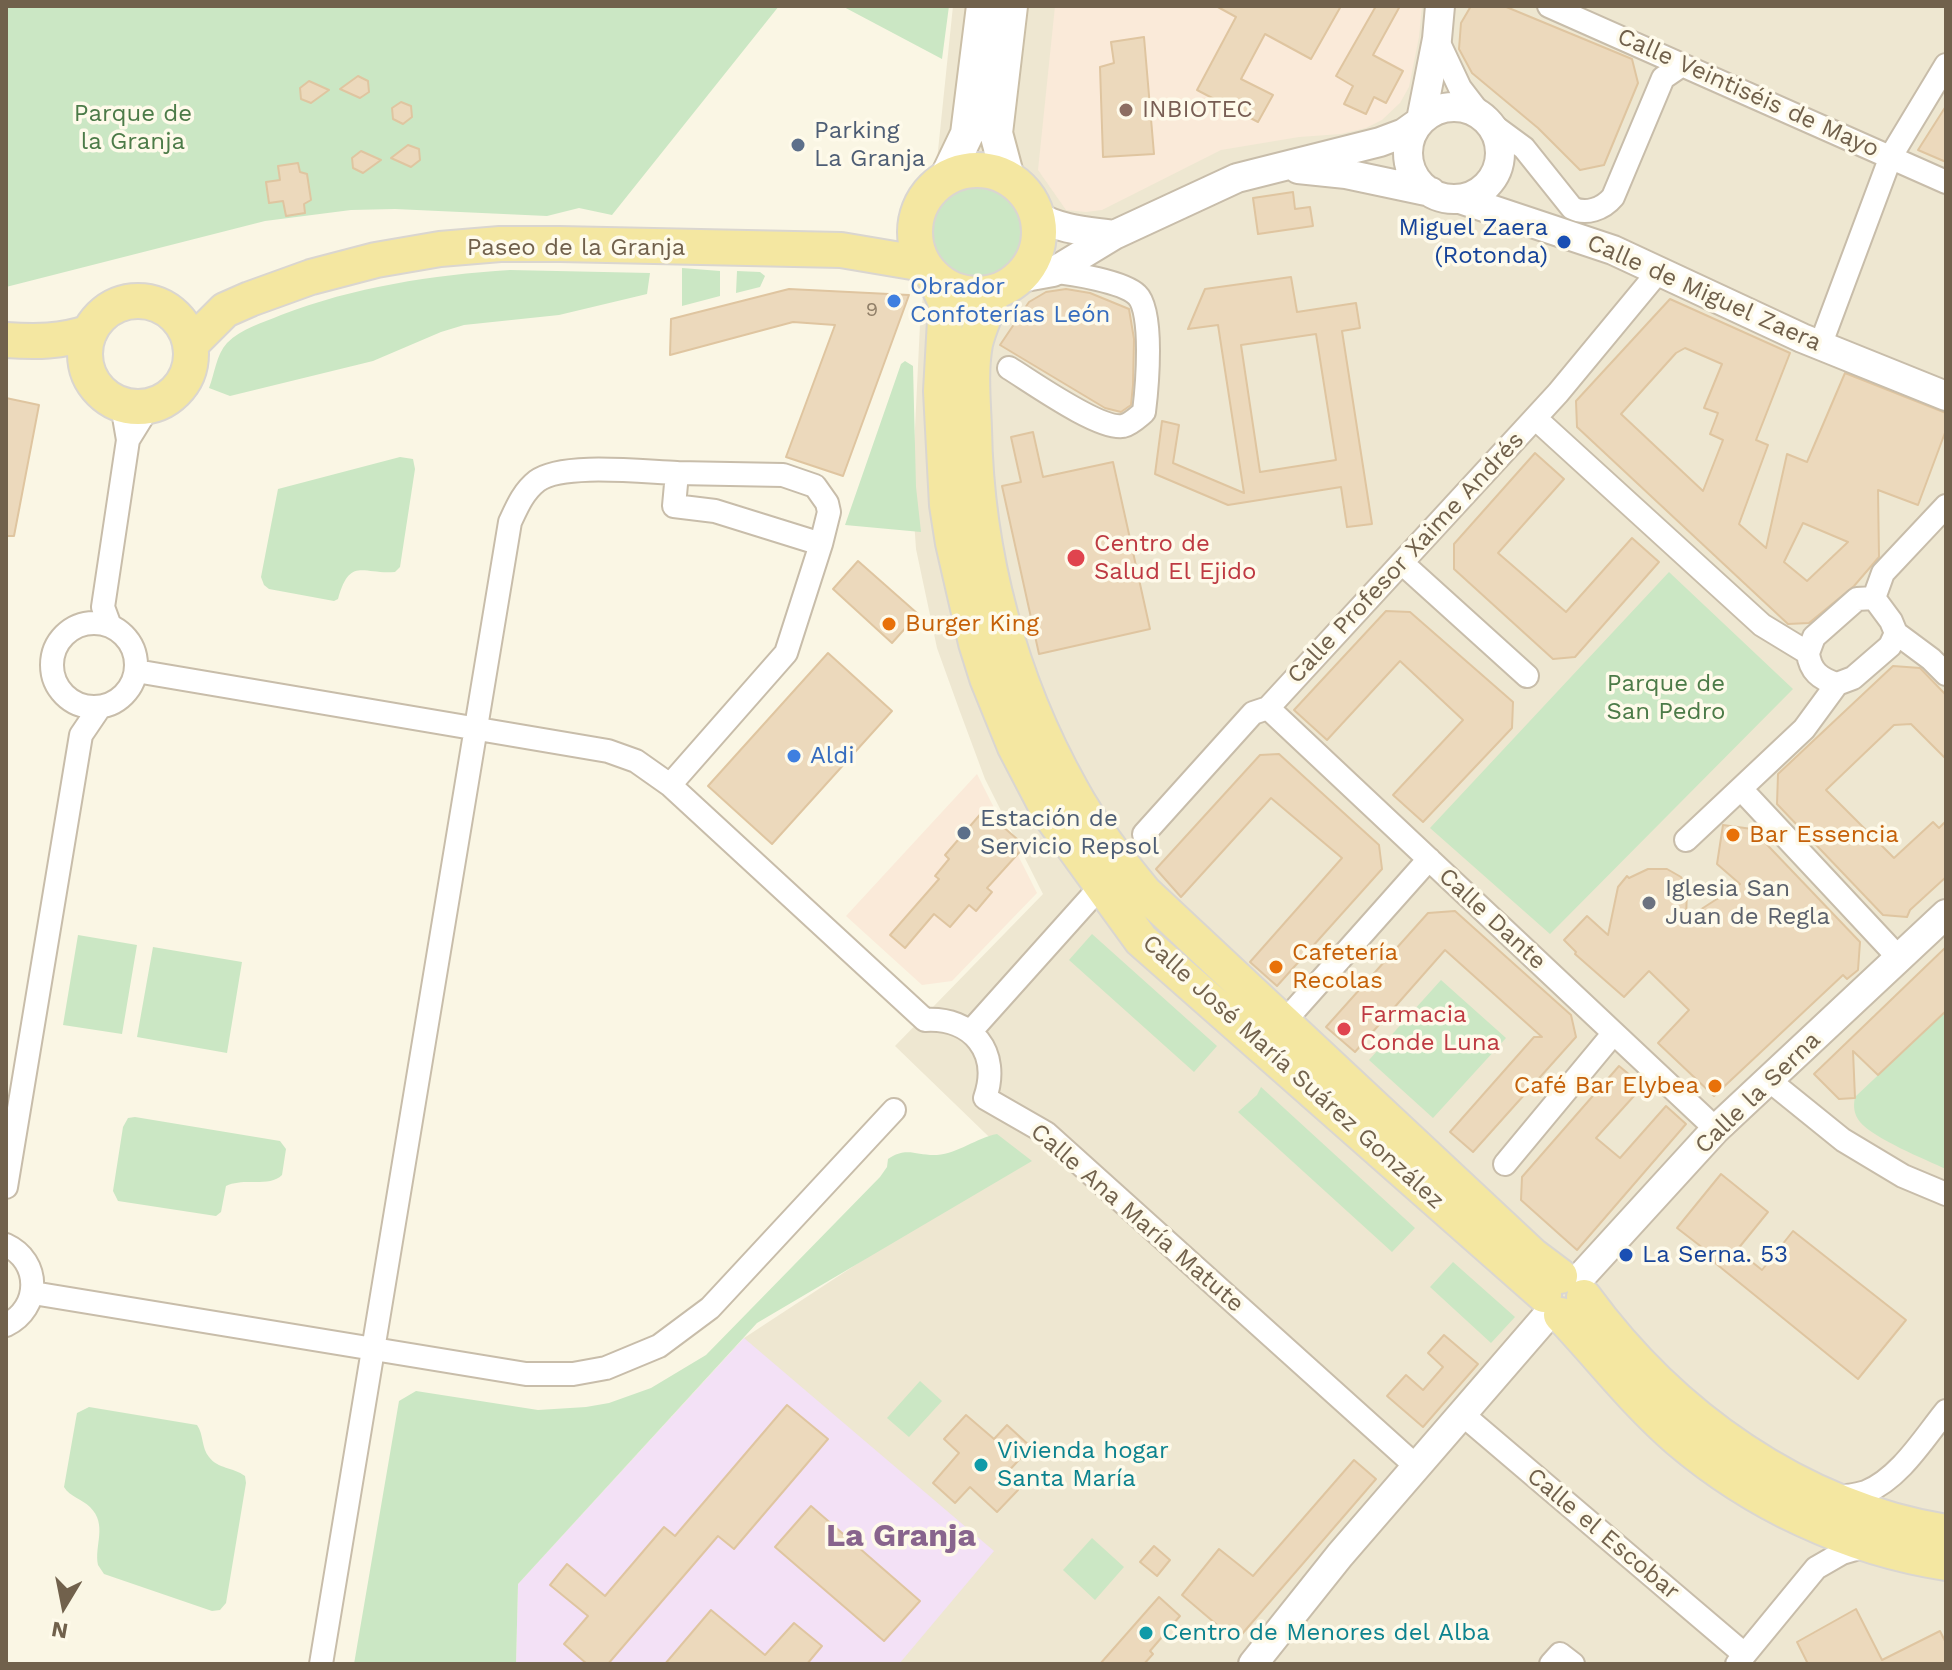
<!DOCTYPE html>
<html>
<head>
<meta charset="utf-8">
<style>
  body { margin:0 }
  #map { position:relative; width:1952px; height:1670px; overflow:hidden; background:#faf6e4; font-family:"Work Sans",sans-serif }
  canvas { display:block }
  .frame { position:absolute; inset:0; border:8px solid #71614c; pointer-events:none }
  .north { position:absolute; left:24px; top:1566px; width:80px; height:80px; -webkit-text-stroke:6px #fefaea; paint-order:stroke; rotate:190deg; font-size:22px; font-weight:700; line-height:32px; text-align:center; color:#71614c }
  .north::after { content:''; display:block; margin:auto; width:28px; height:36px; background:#71614c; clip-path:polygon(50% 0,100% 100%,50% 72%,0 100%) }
</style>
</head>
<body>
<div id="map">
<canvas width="1952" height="1670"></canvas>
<div class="frame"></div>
<div class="north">N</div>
</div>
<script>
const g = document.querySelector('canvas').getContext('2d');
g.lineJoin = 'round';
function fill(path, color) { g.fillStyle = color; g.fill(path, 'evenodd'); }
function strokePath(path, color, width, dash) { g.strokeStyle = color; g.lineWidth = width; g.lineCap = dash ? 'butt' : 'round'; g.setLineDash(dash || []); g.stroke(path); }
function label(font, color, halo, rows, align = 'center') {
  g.font = font + ' "Work Sans",sans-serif'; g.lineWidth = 7; g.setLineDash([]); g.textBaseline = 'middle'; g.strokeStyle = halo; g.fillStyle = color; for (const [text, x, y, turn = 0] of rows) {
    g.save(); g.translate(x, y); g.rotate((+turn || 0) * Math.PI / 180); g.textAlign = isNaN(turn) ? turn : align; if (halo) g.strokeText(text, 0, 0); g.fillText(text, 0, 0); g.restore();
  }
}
const residential = new Path2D(`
  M953 6H1946V1664H617L518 1584 744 1338 1014 1161 895 1046 1043 894 985 779 959 709 937 648 916 549 912 491 920 324Z`);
const commercial = new Path2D(`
  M1055 6H1422L1419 37 1409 87 1400 103 1382 120 1366 128 1341 134 1299 137 1221 150 1102 210 1086 212 1066 210 1038 170Z
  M977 774 1037 893 952 981 922 985 846 916Z`);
const education = new Path2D(`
  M744 1338 994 1551 899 1664H516L518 1584Z`);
const green = new Path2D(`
  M6 6H779L612 215 579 208 547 216 395 209 351 210 265 221 6 287Z
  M842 6H949L942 59Z
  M932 232a45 45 0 1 1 90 0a45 45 0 1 1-90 0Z
  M682 268 720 271V296L682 306Z
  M510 270 650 273 647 294 559 315 464 325 441 332 373 361 230 396 209 388C215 373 216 355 227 343 242 328 262 323 281 315 354 287 432 275 510 270Z
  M737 271 760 272 765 276 760 287 736 293Z
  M905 361 913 366 916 487 921 532 845 525 901 364Z
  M400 457 413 459 415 469 400 567 395 572C363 575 350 556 338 599L334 601 269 589 264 585 261 577 278 489Z
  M1669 572 1793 689 1550 934 1430 828Z
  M1092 934 1217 1046 1194 1072 1069 960Z
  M78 935 137 945 122 1034 63 1025Z
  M153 947 242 962 227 1053 137 1037Z
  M1441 980 1506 1038 1433 1118 1369 1060Z
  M1946 1011V1169C1926 1160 1873 1138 1860 1122 1854 1114 1853 1107 1855 1097Z
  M1261 1087 1415 1228 1392 1252 1238 1112 1257 1095Z
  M135 1117 280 1141 286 1149 282 1175C269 1188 244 1177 226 1186L221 1212 216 1216 118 1201 113 1191 123 1127 128 1118Z
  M997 1134 1032 1161 757 1323 518 1584 516 1664H354L399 1401 416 1391 538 1410 586 1407 609 1403 651 1388 706 1355 880 1177 887 1167 888 1159C907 1146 916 1156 937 1155 959 1153 976 1138 997 1134Z
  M1453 1262 1515 1317 1491 1343 1430 1287Z
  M920 1381 942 1401 909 1437 887 1418Z
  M89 1407 197 1425C204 1435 201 1447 209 1457 218 1469 233 1467 245 1476L246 1483 226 1603 220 1610 212 1611 104 1574 98 1565C94 1545 108 1525 90 1507 82 1499 70 1497 64 1487L77 1413Z
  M1092 1538 1124 1567 1095 1600 1063 1570Z`);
const building = new Path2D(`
  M1216 6H1341L1311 59 1265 34 1241 79 1273 95 1258 122 1197 90 1236 17Z
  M1376 6H1400L1373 55 1403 71 1386 103 1374 97 1366 114 1344 104 1353 86 1336 76Z
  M1471 6H1504L1632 59 1638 83 1604 165 1580 170 1538 128 1472 73 1459 49 1461 23Z
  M1144 37 1154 154 1103 157 1100 67 1114 63 1111 42Z
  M358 76 368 81 369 92 360 98 340 89Z
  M309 81 329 90 311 103 301 99 300 88Z
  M401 102 411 106 412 117 403 124 393 119 392 108Z
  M1946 106V162L1918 150Z
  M408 145 419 149 420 160 411 167 391 158Z
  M361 151 381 160 363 173 353 168 352 158Z
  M298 163 300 172 307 174 311 200 304 204 305 213 286 216 283 201 269 203 266 182 280 180 278 166Z
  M1293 192 1295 209 1310 207 1313 226 1258 234 1253 198Z
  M1291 277 1297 312 1356 303 1360 328 1342 331 1372 524 1347 527 1341 487 1228 505 1155 474 1162 421 1179 425 1173 463 1244 493 1218 325 1188 329 1205 289ZM1316 334 1336 460 1260 472 1241 345Z
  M789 289 909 295 843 476 786 457 835 325 793 322 670 355 671 319Z
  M1066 289 1090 293 1129 309 1134 339 1133 385 1131 405 1121 412 1105 408 1000 345 1029 302 1046 292Z
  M1670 299 1790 353 1756 440 1768 445 1739 524 1766 548 1787 454 1807 462 1845 373 1946 413V430L1918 505 1878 490 1879 557 1854 586 1809 623 1788 624 1577 427 1576 401ZM1685 348 1722 364 1704 408 1718 413 1710 434 1723 440 1703 491 1621 414 1676 353ZM1803 523 1848 542 1807 581 1784 562Z
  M6 398 39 405 14 536H6Z
  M1033 432 1043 477 1113 462 1150 629 1039 654 1002 486 1021 482 1011 437Z
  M1535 453 1564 479 1498 553 1566 612 1632 538 1659 562 1575 657 1553 659 1454 569V544Z
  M858 561 918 614 892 643 833 589Z
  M1386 611 1410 612 1513 702 1512 728 1423 822 1393 795 1463 720 1400 661 1327 740 1294 710Z
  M828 653 892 711 772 844 708 786Z
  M1893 666 1920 668 1946 695V759L1911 724 1894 725 1826 790 1894 858 1933 822 1939 828 1946 821V877L1910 910 1907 917 1883 915 1777 804 1778 774Z
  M1279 754 1379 845 1382 869 1277 986 1250 962 1342 858 1271 798 1181 897 1156 869 1260 755Z
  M984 810 1025 846 987 888 992 892 976 911 969 905 950 927 934 914 905 948 890 935 939 879 935 876 949 859 945 855Z
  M1723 825 1752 829 1860 942 1858 970 1847 979 1843 975 1714 1096 1658 1043 1689 1010 1649 971 1624 997 1575 954 1576 952 1564 940 1587 916 1608 935 1618 887 1627 876 1629 878 1648 869H1667L1681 877 1687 890 1686 919 1740 884 1717 864Z
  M1455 911 1571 1015 1576 1037 1473 1152 1450 1132 1534 1037H1542L1445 950 1355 1052 1326 1027 1428 913Z
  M1946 947V1011L1878 1075 1853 1051 1855 1098 1839 1099 1814 1074Z
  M1619 1066 1643 1086 1596 1138 1620 1158 1666 1106 1686 1124 1577 1250 1521 1200 1522 1177Z
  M1721 1174 1768 1212 1737 1250 1762 1270 1793 1231 1906 1320 1858 1379 1709 1258 1712 1255 1677 1228Z
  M1444 1335 1478 1364 1423 1427 1387 1396 1406 1375 1423 1390 1443 1367 1428 1353Z
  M787 1405 828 1439 734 1549 718 1536 608 1664H587L564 1644 588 1616 550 1585 567 1564 605 1596 664 1527 675 1536Z
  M966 1415 994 1439 1007 1425 1031 1447 1003 1477 1018 1490 997 1512 970 1487 955 1503 933 1483 959 1453 944 1439Z
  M1354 1460 1376 1479 1236 1641 1182 1595 1219 1549 1253 1576Z
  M811 1506 920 1601 884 1641 775 1547Z
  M1154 1546 1170 1560 1157 1576 1140 1562Z
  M1159 1597 1180 1616 1150 1651 1153 1654 1144 1664H1100Z
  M1856 1609 1882 1660 1940 1631 1946 1643V1664H1808L1797 1642Z
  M711 1610 765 1655 794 1623 822 1646 807 1664H665Z`);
const minor = new Path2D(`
  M1549 6 1946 182
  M1437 39 1460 88 1480 114
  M1490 123 1524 148 1572 208C1586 215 1603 209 1613 197L1663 78 1682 65
  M1820 346 1891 156 1946 65
  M1009 368C1032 382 1099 430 1123 426 1131 424 1138 417 1144 412 1147 388 1154 311 1137 295 1124 282 1072 273 1053 272
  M1535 418 1762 625 1808 653C1810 671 1820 679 1837 684
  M128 440 149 406
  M1402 563 1527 676
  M1874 598 1883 573 1946 506
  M1874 598 1891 621 1896 633 1931 659 1946 674
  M52 665a42 42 0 1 1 84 0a42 42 0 1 1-84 0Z
  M110 626 103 607 128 440 122 405
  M1808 653 1814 637 1857 599 1874 598
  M136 671 608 751 636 761 670 785 925 1020C972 1017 1001 1052 985 1098L1046 1133 1417 1467
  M1268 708 1716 1129
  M670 785 786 653 821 544 829 512 827 503 815 486 783 475 677 473 674 506 715 511 821 544
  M1741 789 1899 958
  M1144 834 1253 713 1268 708 1558 393 1659 271
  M1686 840 1804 729 1837 684 1853 678 1890 646 1896 633
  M971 1031 1101 886
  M1275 1032 1429 859
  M1770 1081 1843 1140 1903 1176 1946 1194
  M1505 1164 1613 1034
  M6 1187 81 735 100 707
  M6 1245C41 1261 41 1308 6 1325
  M33 1293 526 1374H573L606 1368 659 1346 710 1308 894 1110
  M1462 1414 1744 1654
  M1835 1498C1845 1496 1857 1495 1866 1492 1900 1478 1924 1438 1946 1411
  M321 1664 510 522C517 507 523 492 537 481 562 462 645 472 677 473
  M1551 1664 1560 1654 1573 1664
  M1737 1664 1816 1568 1842 1553 1869 1545`);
const tertiary = new Path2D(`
  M1408 153a46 46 0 1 1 92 0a46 46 0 1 1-92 0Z
  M1421 120 1437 39 1440 6
  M1298 169 1346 174 1431 192
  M1460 199 1613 250 1802 338 1946 396
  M1037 216C1061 230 1087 231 1114 235
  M1020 278 1053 272 1114 235 1237 178 1380 142 1404 133 1418 123
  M1578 1280 1716 1129 1946 914
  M1253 1664 1340 1555 1552 1310`);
const secondary = new Path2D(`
  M946 178 967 134 983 6
  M1008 178 996 133 1011 6`);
const primary = new Path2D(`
  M915 232a62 62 0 1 1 124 0a62 62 0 1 1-124 0Z
  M935 279 946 303 941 391 947 505 953 543 976 643 987 678 1015 747 1051 816 1141 940 1544 1295
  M993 292C988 310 979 326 975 344 970 371 973 401 974 429 976 553 1010 681 1071 789 1091 826 1118 860 1145 893L1532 1255 1560 1276
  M85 354a53 53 0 1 1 106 0a53 53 0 1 1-106 0Z
  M6 340C36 342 61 342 90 332
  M190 345 225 310 250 299 311 277 376 260 440 249 500 244H560L841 250 924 264
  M1584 1297C1671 1416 1799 1508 1946 1532
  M1561 1315C1600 1356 1635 1402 1678 1439 1753 1503 1848 1548 1946 1563`);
const markers = [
  [1126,110,8,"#8d6e63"],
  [798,145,8,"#5c6f8a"],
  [1564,242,8,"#1a4fb4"],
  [894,301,8,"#3f7fe0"],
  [1076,558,10,"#e0444e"],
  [889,624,8,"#e8710a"],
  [794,756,8,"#3f7fe0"],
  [964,833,8,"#5c6f8a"],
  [1733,835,8,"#e8710a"],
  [1649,903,8,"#6b7280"],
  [1276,967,8,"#e8710a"],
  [1344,1029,8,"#e0444e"],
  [1715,1086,8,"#e8710a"],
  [1626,1255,8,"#1a4fb4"],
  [981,1465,8,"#0f9aa8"],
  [1146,1633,8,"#0f9aa8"]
];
const numberNames = [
  ["9",872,310]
];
const streetNames = [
  ["Calle Veintiséis de Mayo",1748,93,24],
  ["Paseo de la Granja",576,248],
  ["Calle de Miguel Zaera",1704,293,24],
  ["Calle Profesor Xaime Andrés",1406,558,-47],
  ["Calle Dante",1492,919,43],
  ["Calle José María Suárez González",1293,1072,42],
  ["Calle la Serna",1758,1093,-44],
  ["Calle Ana María Matute",1137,1218,41],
  ["Calle el Escobar",1603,1534,40]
];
const educationNames = [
  ["INBIOTEC",1142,110]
];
const parkNames = [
  ["Parque de",133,114],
  ["la Granja",133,142],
  ["Parque de",1666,684],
  ["San Pedro",1666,712]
];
const serviceNames = [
  ["Parking",814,131],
  ["La Granja",814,159],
  ["Estación de",980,819],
  ["Servicio Repsol",980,847]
];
const transitNames = [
  ["Miguel Zaera",1548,228],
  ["(Rotonda)",1548,256],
  ["La Serna. 53",1642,1255,"left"]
];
const shopNames = [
  ["Obrador",910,287],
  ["Confoterías León",910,315],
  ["Aldi",810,756]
];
const healthNames = [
  ["Centro de",1094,544],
  ["Salud El Ejido",1094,572],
  ["Farmacia",1360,1015],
  ["Conde Luna",1360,1043]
];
const foodNames = [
  ["Burger King",905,624],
  ["Bar Essencia",1749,835],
  ["Cafetería",1292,953],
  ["Recolas",1292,981],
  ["Café Bar Elybea",1699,1086,"right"]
];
const worshipNames = [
  ["Iglesia San",1665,889],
  ["Juan de Regla",1665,917]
];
const cultureNames = [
  ["Vivienda hogar",997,1451],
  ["Santa María",997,1479],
  ["Centro de Menores del Alba",1162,1633]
];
const districtNames = [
  ["La Granja",901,1537]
];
fill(residential, '#eee7d1');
fill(commercial, '#faead9');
fill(education, '#f3e1f6');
fill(green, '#cbe7c4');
fill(building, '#ecd9bc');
strokePath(building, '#dfc5a0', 2);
strokePath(minor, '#c8bdaa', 26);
strokePath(tertiary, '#c8bdaa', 32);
strokePath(secondary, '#cbbfa7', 36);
strokePath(primary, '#dad6d0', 38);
strokePath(minor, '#fff', 22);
strokePath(tertiary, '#fff', 28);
strokePath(secondary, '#fff', 32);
strokePath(primary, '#f4e7a1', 34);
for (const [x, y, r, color] of markers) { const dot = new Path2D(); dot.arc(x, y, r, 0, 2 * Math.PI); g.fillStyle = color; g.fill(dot); strokePath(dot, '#fefaea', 3); }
label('20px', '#907f68', null, numberNames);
label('24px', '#71614c', '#fefaea', streetNames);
label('24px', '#785e54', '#fefaea', educationNames, 'left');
label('24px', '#4c7b48', '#fefaea', parkNames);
label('24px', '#4e5e75', '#fefaea', serviceNames, 'left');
label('24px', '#164399', '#fefaea', transitNames, 'right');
label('24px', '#366cbe', '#fefaea', shopNames, 'left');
label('24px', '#be3a42', '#fefaea', healthNames, 'left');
label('24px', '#c56008', '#fefaea', foodNames, 'left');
label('24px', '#5b616d', '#fefaea', worshipNames, 'left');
label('24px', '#0d838f', '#fefaea', cultureNames, 'left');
label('bold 32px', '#88648d', '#fefaea', districtNames);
</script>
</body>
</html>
